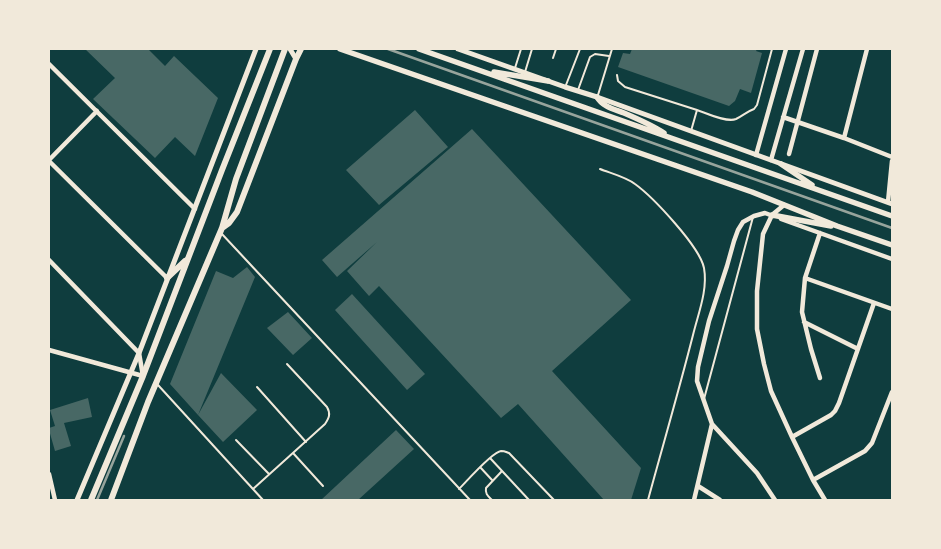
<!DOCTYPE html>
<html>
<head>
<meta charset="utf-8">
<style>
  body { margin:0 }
  #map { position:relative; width:941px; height:549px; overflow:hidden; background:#0f3d3e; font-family:"Open Sans",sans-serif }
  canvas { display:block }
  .frame { position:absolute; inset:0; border:50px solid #f1e9da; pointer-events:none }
</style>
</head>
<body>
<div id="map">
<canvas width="941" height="549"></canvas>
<div class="frame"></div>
</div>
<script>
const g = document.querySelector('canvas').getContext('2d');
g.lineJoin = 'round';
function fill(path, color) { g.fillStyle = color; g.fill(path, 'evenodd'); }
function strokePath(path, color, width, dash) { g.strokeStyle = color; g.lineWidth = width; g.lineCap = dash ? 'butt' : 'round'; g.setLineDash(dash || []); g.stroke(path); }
const building = new Path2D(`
  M85 49H148L165 66 174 56 218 98 195 156 175 137 155 158 93 99 115 78Z
  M632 49H757L756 51 762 53 751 93 740 89 735 101 729 106 618 67 623 53 630 54Z
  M415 110 448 147 379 205 346 170Z
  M472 129 631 300 552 371 641 468 631 500H604L518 404 501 418 379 286 369 296 347 271 377 242 337 277 322 260Z
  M247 267 255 277 198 415 170 384 216 271 233 278Z
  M352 294 425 374 407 390 335 310Z
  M288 312 312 338 293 355 267 328Z
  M221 373 257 410 223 442 198 415Z
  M88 398 92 417 64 423 71 446 55 451 49 430V428L55 426 50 410Z
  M396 430 414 449 358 500H321Z`);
const service = new Path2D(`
  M553 58 556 49
  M515 68 521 49
  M525 72 532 49
  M617 75 618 81 625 87 697 110 691 131
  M566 85 580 49
  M578 90 590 57 595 54 609 56
  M598 95 612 49
  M697 110C706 113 727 123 736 119 744 115 746 112 754 109L757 105 772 49
  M600 169C610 173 626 177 635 184 653 197 700 247 704 268 708 290 698 314 693 335 679 390 663 445 648 500
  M221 233 470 500
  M158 385 263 500
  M257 387 306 442
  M704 399 753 217
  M236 440 269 474
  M293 453 323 486
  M490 458 529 500
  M480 467 492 480
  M253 489 325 424C329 418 331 414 327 407L287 364
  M459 489C467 481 492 452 501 451 505 451 506 452 509 453L554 500
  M492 500C488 496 485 494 486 488L502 471`);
const minor = new Path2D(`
  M49 64 195 209
  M783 117 844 138 892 157
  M844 138 867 49
  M789 154 817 49
  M756 155 786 49
  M49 160 97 111
  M771 160 803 49
  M49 161 167 278
  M888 202 892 161
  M784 205 772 215 763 234 757 291V329L764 364 771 391 792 437 813 480 825 500
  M781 219 892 259
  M49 260 139 353 143 376 49 350
  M805 278 892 309
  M804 322 858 349
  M820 378 811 349 802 312 805 278 820 233
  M712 424 757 473 775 500
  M792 437 831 415 835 411 839 403 874 303
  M49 474 55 500
  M813 480 865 451 872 443 892 392
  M698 486 720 500
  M694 500 712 424 697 381 698 367 709 321 727 266 734 241 738 230 743 222 754 216 765 213 773 216`);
const tertiary = new Path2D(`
  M290 49 296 59
  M458 49 565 87 597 97 892 204
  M77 500 139 353 256 49`);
const secondary = new Path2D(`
  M340 49 752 192 837 226 892 245
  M419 49 892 216
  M494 72 548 81
  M597 97C603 107 614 109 624 113 638 119 652 125 664 133
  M781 164 812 185
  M772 215 831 226`);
const primary = new Path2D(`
  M222 228 229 223 237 212 296 59 301 49
  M167 278 185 261
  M91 500 143 376 222 170 270 49
  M111 500 148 402 222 228 236 179 285 49`);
const rail = new Path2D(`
  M388 49 892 228
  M97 500 124 436`);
fill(building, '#486865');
strokePath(service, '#f1e9da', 2);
strokePath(minor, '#f1e9da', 4.5);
strokePath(tertiary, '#f1e9da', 5);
strokePath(secondary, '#f1e9da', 5.5);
strokePath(primary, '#f1e9da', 6);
strokePath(rail, '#97a49c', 2.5);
</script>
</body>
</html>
